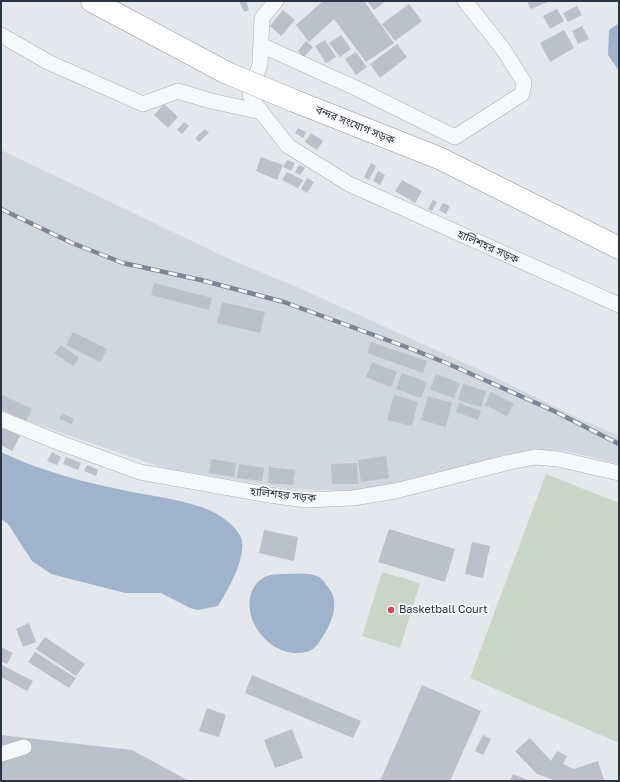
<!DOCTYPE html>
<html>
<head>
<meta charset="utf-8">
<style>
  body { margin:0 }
  #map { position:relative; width:620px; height:782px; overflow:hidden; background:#e4e7ec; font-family:"Golos Text",sans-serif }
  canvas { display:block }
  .frame { position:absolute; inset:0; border:2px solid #2b3445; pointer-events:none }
</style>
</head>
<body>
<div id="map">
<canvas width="620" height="782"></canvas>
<div class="frame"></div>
</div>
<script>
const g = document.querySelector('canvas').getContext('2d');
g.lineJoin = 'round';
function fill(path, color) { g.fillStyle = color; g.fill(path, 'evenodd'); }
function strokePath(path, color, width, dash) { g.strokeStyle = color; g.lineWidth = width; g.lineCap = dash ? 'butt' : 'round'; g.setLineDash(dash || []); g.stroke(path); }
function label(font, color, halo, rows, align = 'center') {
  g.font = font + ' "Golos Text","Noto Sans Bengali",sans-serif'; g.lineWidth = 4; g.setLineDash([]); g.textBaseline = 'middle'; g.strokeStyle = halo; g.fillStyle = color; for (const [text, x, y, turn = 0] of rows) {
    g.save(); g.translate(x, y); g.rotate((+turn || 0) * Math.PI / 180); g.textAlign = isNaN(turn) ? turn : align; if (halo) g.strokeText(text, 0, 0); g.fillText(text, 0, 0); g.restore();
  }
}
const built = new Path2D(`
  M1 150 236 262 299 288 480 370 582 420 619 436V464L566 451 535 450 504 455 411 481 351 491 290 489 164 468 1 412Z`);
const green = new Path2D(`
  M546 474 619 503V743L470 678Z
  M382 572 420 583 400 648 362 636Z`);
const water = new Path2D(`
  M619 23V71L608 55 609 30Z
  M1 452C42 472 88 483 132 492 158 497 185 500 209 510 220 515 240 528 242 541 245 560 228 590 218 606L198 610 190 608 161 593H125L51 574 32 561 8 524 1 519Z
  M285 574C296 574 309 572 319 577 322 579 325 583 327 586 342 602 331 625 320 641 317 646 312 651 306 652 273 660 240 621 252 591 255 584 260 579 267 576 273 574 280 574 285 574Z`);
const building = new Path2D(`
  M239 1H246L249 10 244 12Z
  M323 1H364L394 43 366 62 334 19 309 42 296 25Z
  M367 1H386L374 10Z
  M527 1H550L531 9Z
  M409 4 422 21 395 41 382 24Z
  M577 6 582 15 568 22 563 13Z
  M557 9 564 21 550 29 543 16Z
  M283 10 295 20 281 36 270 26Z
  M582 26 589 39 578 44 572 31Z
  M564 30 574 48 550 62 540 43Z
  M341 35 351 49 340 57 329 43Z
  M325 40 336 57 326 63 315 46Z
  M306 41 313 47 304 57 298 51Z
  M397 44 407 57 380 78 370 64Z
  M356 52 367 67 356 75 345 59Z
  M164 104 178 117 168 128 154 115Z
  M184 122 189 126 182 134 177 130Z
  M298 128 306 132 303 138 295 133Z
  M205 129 209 133 199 142 195 138Z
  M311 133 323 141 317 150 305 142Z
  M261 157 283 165 277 180 256 171Z
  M287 160 295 163 291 171 283 167Z
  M371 163 376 166 369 180 364 177Z
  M299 165 305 168 300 175 295 172Z
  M378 171 385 175 380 185 373 181Z
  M287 172 303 180 298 188 282 180Z
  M307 178 314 182 307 193 301 189Z
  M402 180 422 191 415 203 395 191Z
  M433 200 437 202 432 211 428 209Z
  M443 203 450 206 446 214 439 210Z
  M154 283 212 298 209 310 151 295Z
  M222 302 265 312 260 333 217 323Z
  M73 332 107 349 100 362 66 345Z
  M371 342 427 361 423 373 367 353Z
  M61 345 79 358 73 366 54 353Z
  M372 362 397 372 391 387 366 377Z
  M402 373 427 382 421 398 396 389Z
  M436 374 460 383 454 398 430 390Z
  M463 384 486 391 481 407 458 400Z
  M491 392 514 404 507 416 485 405Z
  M1 394 32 409 26 421 1 409Z
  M394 395 418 402 412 426 387 420Z
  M428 396 452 403 446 427 421 420Z
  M459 403 481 411 478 420 456 412Z
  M62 413 74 419 72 424 59 419Z
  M1 427 20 436 12 451 1 445Z
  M52 452 61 457 57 465 47 461Z
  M386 456 389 478 361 482 358 460Z
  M66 457 81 463 78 470 63 464Z
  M211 459 236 463 234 477 209 473Z
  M357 463 358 484H332L331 464Z
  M239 464 264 468 262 481 237 478Z
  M87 465 98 470 96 476 84 471Z
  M269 467 295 470 293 485 268 483Z
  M389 529 455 549 445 582 378 562Z
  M264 530 298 537 294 561 259 553Z
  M472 542 490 546 483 578 465 574Z
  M29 623 36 642 23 647 16 629Z
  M45 637 85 664 76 676 36 649Z
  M1 647 13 653 7 664 1 661Z
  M35 652 76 678 69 688 28 662Z
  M2 665 33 681 27 691 1 677Z
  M252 675 361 721 353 738 245 693Z
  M422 685 481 711 450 781H380Z
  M207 708 226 715 219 737 199 731Z
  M292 729 303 758 275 768 264 740Z
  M1 735 132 750 189 781H1Z
  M483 735 491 739 483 755 475 751Z
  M530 738 551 761 557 751 567 756 563 764 574 769 598 761 604 780 556 781 537 774 515 751Z
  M513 774 530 781H510Z`);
const minor = new Path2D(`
  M276 1 262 18 260 64 250 95 255 104 288 146 349 184 619 305
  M1 35 48 62 143 104 178 91 211 101 262 112
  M261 45 360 90 455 137 522 94 524 82 503 49 465 1
  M1 419 55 441 140 472 269 495 305 500 353 498 395 491 510 462 535 457 558 459 619 473
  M1 754 24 747`);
const highway = new Path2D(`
  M92 1 227 73
  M292 100 439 158 619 248`);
const rail = new Path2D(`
  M1 209 72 243 123 263 201 280 284 302 409 348 451 365 554 411 619 444`);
const highwayBridge = new Path2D(`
  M227 73 292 100`);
const markers = [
  [391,610,4,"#d1495b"]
];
const streetNames = [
  ["বন্দর সংযোগ সড়ক",355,125,22],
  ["হালিশহর সড়ক",488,247,24],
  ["হালিশহর সড়ক",283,495,6]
];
const poiNames = [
  ["Basketball Court",399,610]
];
fill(built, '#d2d6de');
fill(green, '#c9d6c5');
fill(water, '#9fb4cc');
fill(building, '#bbc0ca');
strokePath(minor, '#a9aeb7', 16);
strokePath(highway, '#8b94a3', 23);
strokePath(minor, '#f7f8fa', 15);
strokePath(highway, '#fff', 22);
strokePath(rail, '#7d8696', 4.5);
strokePath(rail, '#f4f6f9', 3, [9]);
strokePath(highwayBridge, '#8b94a3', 23, []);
strokePath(highwayBridge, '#fff', 22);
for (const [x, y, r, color] of markers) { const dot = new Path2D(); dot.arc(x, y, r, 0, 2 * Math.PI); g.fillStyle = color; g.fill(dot); strokePath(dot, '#f4f6f9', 1.5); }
label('11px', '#2b3445', '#f4f6f9', streetNames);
label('11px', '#2b3445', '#f4f6f9', poiNames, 'left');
</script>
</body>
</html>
